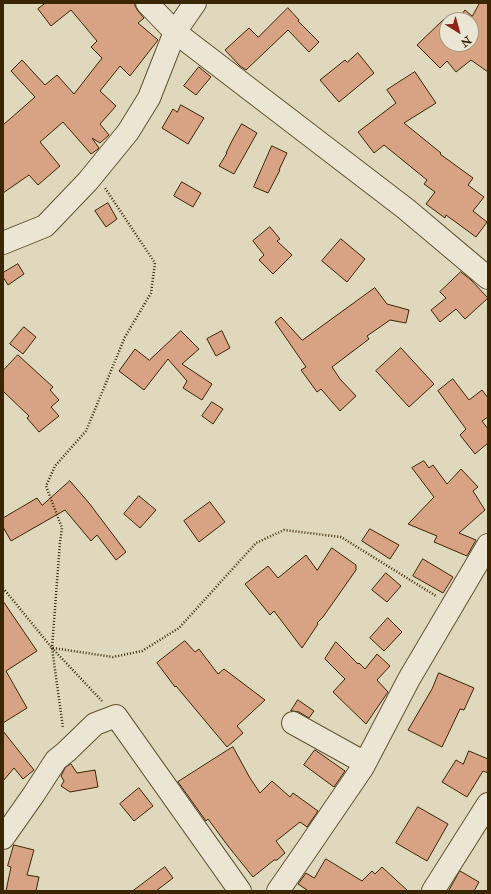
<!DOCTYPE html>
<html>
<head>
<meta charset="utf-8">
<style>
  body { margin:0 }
  #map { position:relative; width:491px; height:894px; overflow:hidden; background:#dfd8bc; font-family:"IM FELL Double Pica",serif }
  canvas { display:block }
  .frame { position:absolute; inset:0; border:4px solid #3b2603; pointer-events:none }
  .north { position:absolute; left:439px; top:12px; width:40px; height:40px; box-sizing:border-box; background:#eae6d3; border:1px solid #a49980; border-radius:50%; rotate:143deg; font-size:11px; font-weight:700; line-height:16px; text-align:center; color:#3b2603 }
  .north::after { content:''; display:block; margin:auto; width:14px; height:18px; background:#8f2418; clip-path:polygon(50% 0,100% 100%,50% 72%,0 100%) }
</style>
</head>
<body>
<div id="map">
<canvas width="491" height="894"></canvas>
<div class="frame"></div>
<div class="north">N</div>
</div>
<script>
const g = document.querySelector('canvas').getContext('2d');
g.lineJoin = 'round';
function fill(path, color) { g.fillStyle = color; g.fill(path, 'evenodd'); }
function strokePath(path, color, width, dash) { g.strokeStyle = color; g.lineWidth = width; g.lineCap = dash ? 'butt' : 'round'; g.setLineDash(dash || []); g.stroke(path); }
const building = new Path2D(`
  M46 3H135V6L138 11 144 18 138 23 158 40 130 76 120 66 100 91 116 106 100 124 109 135 100 143 92 138 99 148 98 149 91 154 63 122 40 142 60 166 38 185 29 175 3 193V125L35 97 11 71 22 60 45 85 57 75 74 94 102 58 91 47 97 41 71 10 51 26 38 9Z
  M480 3H488V72L471 60 456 72 447 61 440 68 417 45 444 19 447 22V44H471V20H457L465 10 472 16Z
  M288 8 299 20 298 21 319 42 309 52 288 30 246 70 240 66 225 50 249 28 258 37Z
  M358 53 374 73 339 102 320 80 345 60 347 62Z
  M199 67 211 77 196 95 184 86Z
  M415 72 436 103 404 123 441 153 440 154 473 178 468 185 484 197 473 211 487 222 476 237 446 215 445 218 426 204 435 192 424 184 427 180 384 145 374 153 358 132 396 103 387 90Z
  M181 105 204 118 188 144 162 128 173 109 177 112Z
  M242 124 257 133 234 174 219 166 227 153H226L233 139Z
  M272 146 287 153 279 170H280L268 193 254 187Z
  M182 182 201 193 193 207 174 196Z
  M108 203 117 219 106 227 95 211Z
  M270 227 280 239 277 241 292 255 273 274 259 260 264 255 253 241Z
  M341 239 365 259 347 282 322 261Z
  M18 264 24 274 8 285 3 277V273Z
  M461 272 471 280 488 298 465 319 456 309 440 322 431 310 446 298 440 292Z
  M375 288 387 304 409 310 406 323 390 320 367 336 369 339 332 367 340 379 356 396 340 411 321 389 317 392 301 370 306 367 275 322 281 317 302 340Z
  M24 327 36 337 23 354 10 344Z
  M181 331 199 349 182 364 212 384 202 400 183 388 187 381 168 359 144 390 119 371 135 349 149 360Z
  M222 331 230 348 216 356 207 339Z
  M401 348 434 384 409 407 376 371Z
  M18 355 53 387 50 390 59 400 51 407 59 416 39 432 27 418 29 416 3 391V371Z
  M453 379 469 400 482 390 488 398V417L482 421 488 429V443L475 454 460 435 466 429 438 391Z
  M212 402 223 409 213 424 202 416Z
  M424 461 429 468 433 465 447 484 461 469 478 487 473 491 485 510 459 533 476 540 467 556 434 542 437 536 408 524 434 497 412 468Z
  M70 481 89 503 126 552 116 560 97 535 91 541 65 510 11 541 3 527V518L37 498 42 505Z
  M139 496 156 510 140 528 124 514Z
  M210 502 225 522 199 542 184 521Z
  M370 529 399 545 390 559 362 541Z
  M332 548 356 565V570L323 617 317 623 318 624 302 648 274 611 270 615 245 584 268 566 278 578 306 555 317 570Z
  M423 559 453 577 443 593 413 576Z
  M386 573 401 586 387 602 372 590Z
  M3 601 37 651 6 671 27 708 3 723Z
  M388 618 402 632 384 651 370 638Z
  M185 641 195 652 199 649 218 674 224 669 265 700 237 726 243 733 227 747 176 686 175 687 157 663Z
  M336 642 358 664 359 663 365 669 377 654 390 666 377 680 388 692 366 724 333 692 345 679 325 659Z
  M439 673 474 688 464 710 460 709 442 747 408 730 432 689Z
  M298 700 314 711 309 718 299 712 293 711H291Z
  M3 731 34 770 23 779 14 768 3 781Z
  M233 747 250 778 260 793 272 781 290 797 293 793 318 811 307 827 300 822 276 841 285 853 277 860H274L253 877 228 846 208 819 206 821 178 782Z
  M315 750 345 771 334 787 304 765Z
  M469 751 488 759V773L483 771 467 797 442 782 456 760 463 764Z
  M71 764 77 773 95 770 98 787 70 792 61 786 64 781 61 776 65 768Z
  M139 788 153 806 134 821 120 804Z
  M418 807 448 824 427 861 396 843Z
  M14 845 34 850 27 875 39 877 36 891H6L11 867 8 866Z
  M326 859 362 881 372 871 375 874 382 867 408 891H306L307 890 298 884 306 873 314 878Z
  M165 867 173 878 156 891H133Z
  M460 871 479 882 474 891H449Z`);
const path = new Path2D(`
  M3 588 52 648 63 728
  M53 648 113 657 142 651 179 628 256 543 284 530 341 537 436 596
  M102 701 52 648 60 542 62 528 46 486 55 466 86 431 125 337 151 293 155 263 105 188`);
const minor = new Path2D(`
  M147 3 175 32 406 209 488 278
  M3 243 45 226 88 181 128 132 149 98 175 32 195 3
  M293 723 365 763
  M3 838 34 794 56 760 66 752 95 724 116 716 240 891
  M278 891 305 852 363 767 409 679 488 545
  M433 891 488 804`);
fill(building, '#d8a385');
strokePath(building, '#3b2603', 1);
strokePath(minor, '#645231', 24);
strokePath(path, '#3b2603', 2.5, [1, 2]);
strokePath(minor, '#eae6d3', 22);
</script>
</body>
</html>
